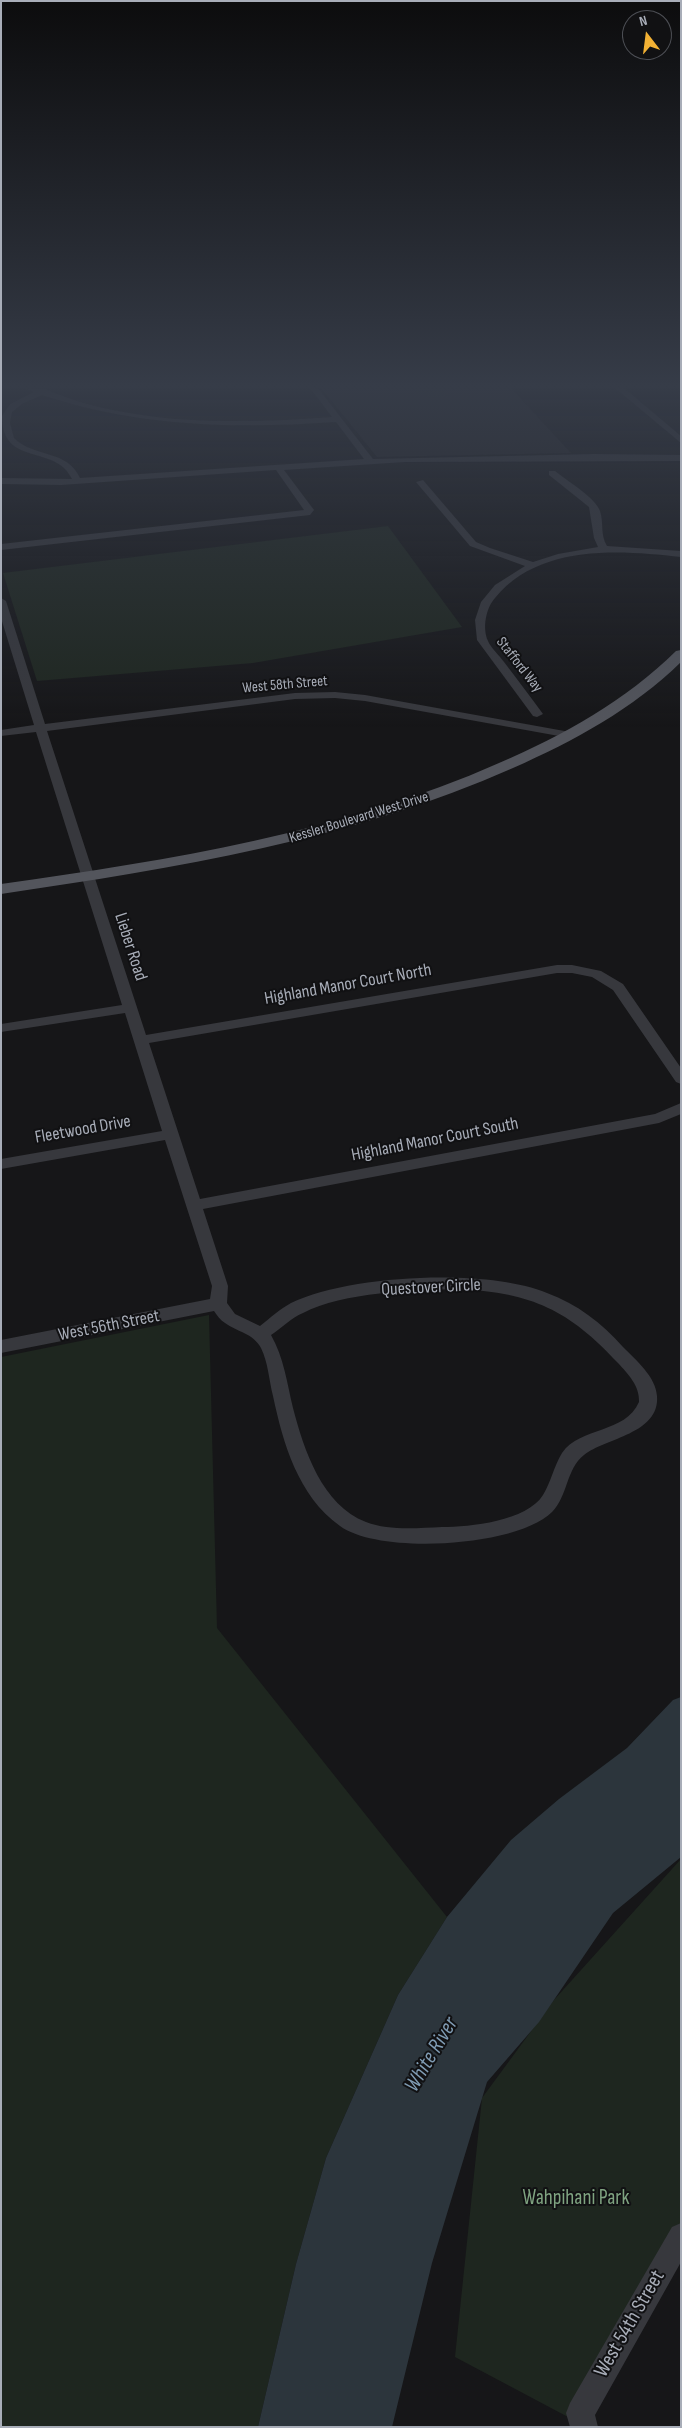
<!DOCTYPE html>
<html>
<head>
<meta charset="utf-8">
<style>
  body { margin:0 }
  #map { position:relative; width:682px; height:2428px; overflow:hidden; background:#161618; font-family:"Sofia Sans Condensed",sans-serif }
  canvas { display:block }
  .frame { position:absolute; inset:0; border:2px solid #a8adb8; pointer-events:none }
  .north { position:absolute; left:622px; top:10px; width:50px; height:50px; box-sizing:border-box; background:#111113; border:1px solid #4d4f55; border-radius:50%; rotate:345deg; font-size:14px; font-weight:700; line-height:20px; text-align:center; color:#a8adb8 }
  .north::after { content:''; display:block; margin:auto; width:18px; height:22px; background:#f2b134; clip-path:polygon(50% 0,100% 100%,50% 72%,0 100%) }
</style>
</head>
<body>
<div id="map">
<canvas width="682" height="2428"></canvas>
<div class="frame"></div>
<div class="north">N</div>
</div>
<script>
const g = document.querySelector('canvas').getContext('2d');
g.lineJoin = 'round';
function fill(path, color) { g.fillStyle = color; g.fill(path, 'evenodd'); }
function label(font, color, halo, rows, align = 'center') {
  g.font = font + ' "Sofia Sans Condensed",sans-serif'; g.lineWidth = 4; g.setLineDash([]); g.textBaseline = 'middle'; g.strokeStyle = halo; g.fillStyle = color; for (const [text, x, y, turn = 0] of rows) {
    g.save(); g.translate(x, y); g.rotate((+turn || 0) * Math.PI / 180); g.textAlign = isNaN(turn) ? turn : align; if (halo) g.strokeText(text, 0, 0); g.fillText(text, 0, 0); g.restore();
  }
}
const built = new Path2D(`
  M321 388H511L571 453 377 457Z`);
const green = new Path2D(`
  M413 388H442L449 396 428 398 423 394H418Z
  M388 526 462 627 253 663 37 681 3 573Z
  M209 1315 217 1628 447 1917 398 1995 326 2158 296 2264 258 2427H1V1357Z
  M681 1859V2227L568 2417 455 2357 482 2098 554 2000Z`);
const water = new Path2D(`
  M681 1697V1857L613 1913 539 2022 487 2082 432 2263 392 2427H258L296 2264 326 2158 398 1995 447 1917 511 1840 559 1799 627 1748 673 1700Z`);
const minor = new Path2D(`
  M25 388 45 389C130 426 238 424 332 417L310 388H318L373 459 594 454 681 455V461L405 462 284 470 314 510 310 515 1 550V544L304 510 276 470 61 485 1 484V478L72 479C55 443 2 468 2 416L10 404 34 392ZM42 395C137 427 236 429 336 422L364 459 80 478C67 449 34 458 14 438L10 423 12 412 22 404Z
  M615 388H624L681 436V443Z
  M549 471H555C566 480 596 498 600 511 604 523 600 535 607 546L681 551V557C619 550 539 544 495 598 486 608 482 628 488 641 491 648 499 655 504 662 517 679 530 696 543 714L537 717 533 716 477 640 475 620 481 602 495 585 525 566 470 546 416 482 423 480 476 542 490 548 533 562 558 554 598 547 594 538 589 507 549 475Z
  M1 598 6 601 45 724 295 693 335 692 365 695 570 732 576 735 570 738 365 701 335 698 295 699 47 731 146 1035 557 965H572L601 971 623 984 681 1068V1084L676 1082 613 990 592 977 572 973H557L149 1043 200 1199 655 1114 681 1103V1114L659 1123 203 1209 228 1286 227 1303 235 1314 260 1326C270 1318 280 1309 291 1303 350 1275 486 1268 547 1293 577 1304 602 1323 623 1347 636 1360 656 1377 657 1396 660 1434 605 1438 584 1455 566 1469 568 1496 552 1512 517 1547 379 1555 340 1526 298 1496 283 1443 273 1396 269 1380 268 1362 261 1348 253 1333 237 1332 225 1323 220 1320 217 1315 214 1311L1 1353V1340L210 1299 212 1286 165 1140 1 1169V1159L162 1131 125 1013 1 1032V1024L122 1005 36 732 1 736V730L34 725 1 618ZM460 1289C532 1293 569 1310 618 1363 628 1374 640 1386 639 1402 625 1434 581 1426 562 1453 554 1466 551 1482 543 1495 527 1521 470 1527 442 1527 418 1528 389 1531 366 1522 322 1505 304 1450 293 1408 287 1383 284 1358 271 1335 282 1328 291 1318 303 1313 343 1292 415 1290 460 1289Z
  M681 2223V2262L595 2415 598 2427H570L566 2413 570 2403 672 2227Z`);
const major = new Path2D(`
  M681 650V662C633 709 574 741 513 768 351 840 176 868 1 894V884C171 860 341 833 499 763 564 735 625 701 676 651Z`);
const farStreetnames = [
  ["Stafford Way",519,665,52],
  ["West 58th Street",285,685,-5],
  ["Kessler Boulevard West Drive",359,818,-17]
];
const streetNames = [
  ["Lieber Road",130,947,72],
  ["Highland Manor Court North",348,985,-10],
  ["Fleetwood Drive",83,1130,-10],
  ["Highland Manor Court South",435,1140,-11],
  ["Questover Circle",431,1288,-3],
  ["West 56th Street",109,1326,-11]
];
const nearParknames = [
  ["Wahpihani Park",576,2199]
];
const nearStreetnames = [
  ["West 54th Street",630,2324,-60]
];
const nearWaternames = [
  ["White River",432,2055,-59]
];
fill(built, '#222225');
fill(green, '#1e261f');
fill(water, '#2c353c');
fill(minor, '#37383d');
fill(major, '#53555c');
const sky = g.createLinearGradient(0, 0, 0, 728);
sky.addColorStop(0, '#0c0c0d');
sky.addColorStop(0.53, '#363c48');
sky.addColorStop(1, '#363c4800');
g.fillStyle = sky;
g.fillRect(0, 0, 682, 728);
label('15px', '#a8adb8', '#111113', farStreetnames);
label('18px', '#a8adb8', '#111113', streetNames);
label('21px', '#7fa381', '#111113', nearParknames);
label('21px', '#a8adb8', '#111113', nearStreetnames);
label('italic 22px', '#7f9bb3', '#111113', nearWaternames);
</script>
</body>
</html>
